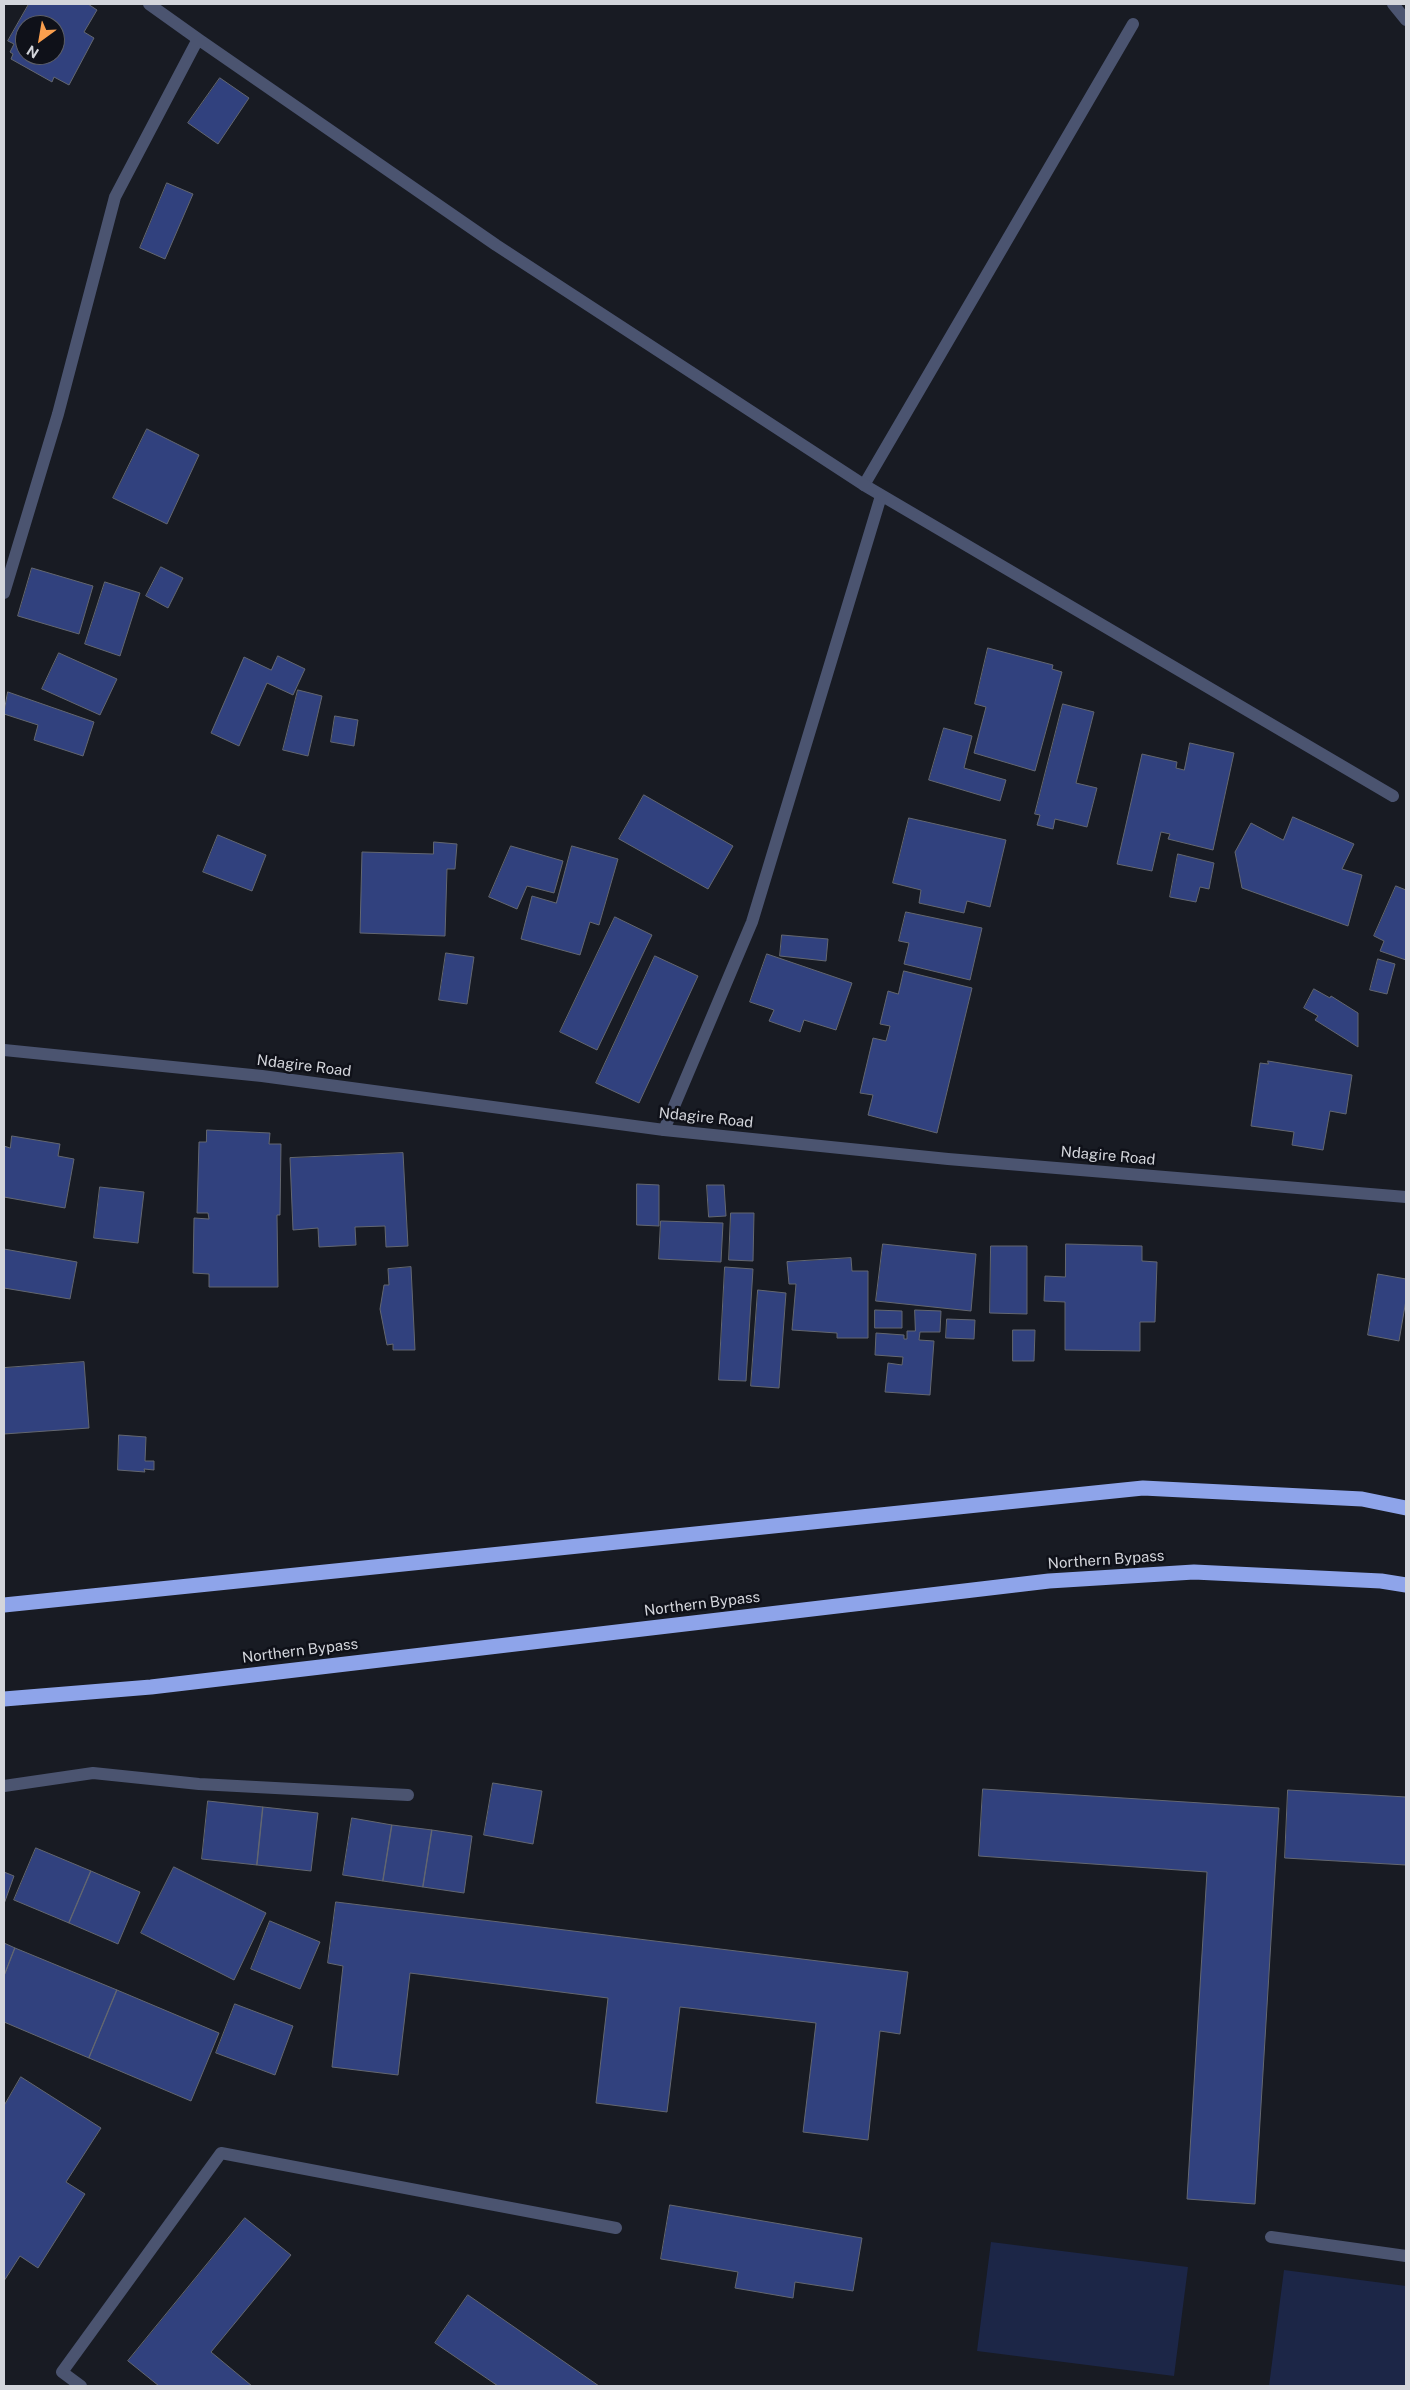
<!DOCTYPE html>
<html>
<head>
<meta charset="utf-8">
<style>
  body { margin:0 }
  #map { position:relative; width:1410px; height:2390px; overflow:hidden; background:#181b23; font-family:"Public Sans",sans-serif }
  canvas { display:block }
  .frame { position:absolute; inset:0; border:5px solid #d3d5db; pointer-events:none }
  .north { position:absolute; left:15px; top:15px; width:50px; height:50px; box-sizing:border-box; background:#0f1119; border:1px solid #5d5f67; border-radius:50%; rotate:212deg; font-size:14px; font-weight:700; line-height:20px; text-align:center; color:#d3d5db }
  .north::after { content:''; display:block; margin:auto; width:18px; height:22px; background:#fa9f4e; clip-path:polygon(50% 0,100% 100%,50% 72%,0 100%) }
</style>
</head>
<body>
<div id="map">
<canvas width="1410" height="2390"></canvas>
<div class="frame"></div>
<div class="north">N</div>
</div>
<script>
const g = document.querySelector('canvas').getContext('2d');
g.lineJoin = 'round';
function fill(path, color) { g.fillStyle = color; g.fill(path, 'evenodd'); }
function strokePath(path, color, width, dash) { g.strokeStyle = color; g.lineWidth = width; g.lineCap = dash ? 'butt' : 'round'; g.setLineDash(dash || []); g.stroke(path); }
function label(font, color, halo, rows, align = 'center') {
  g.font = font + ' "Public Sans",sans-serif'; g.lineWidth = 5; g.setLineDash([]); g.textBaseline = 'middle'; g.strokeStyle = halo; g.fillStyle = color; for (const [text, x, y, turn = 0] of rows) {
    g.save(); g.translate(x, y); g.rotate((+turn || 0) * Math.PI / 180); g.textAlign = isNaN(turn) ? turn : align; if (halo) g.strokeText(text, 0, 0); g.fillText(text, 0, 0); g.restore();
  }
}
const green = new Path2D(`
  M991 2242 1188 2267 1174 2376 977 2351Z
  M1284 2270 1406 2286V2386H1269Z`);
const building = new Path2D(`
  M29 4H88L97 10 84 32 94 38 69 85 54 77 52 82 11 59 13 54 10 52 14 44 8 41ZM25 25H55V55H25Z
  M220 78 249 98 218 144 188 123Z
  M167 183 193 194 165 259 140 248Z
  M147 429 199 455 167 524 113 498Z
  M161 567 183 578 168 608 146 596Z
  M32 568 93 586 79 634 18 616Z
  M105 582 140 593 120 656 85 644Z
  M988 648 1053 665 1052 669 1062 672 1035 771 974 753 986 707 975 704Z
  M59 653 117 679 100 715 42 689Z
  M278 656 305 669 293 695 267 683 239 746 211 733 244 657 271 670Z
  M298 690 322 696 308 756 283 750Z
  M8 692 94 722 83 756 34 740 38 725 4 714Z
  M1063 704 1094 712 1076 783 1097 788 1087 827 1055 819 1053 829 1037 825 1040 815 1035 814Z
  M335 716 358 720 354 746 331 742Z
  M944 728 972 736 964 768 1006 780 1000 801 929 780Z
  M1190 743 1234 753 1213 850 1168 839 1170 834 1161 832 1152 871 1117 864 1142 754 1177 762 1176 768 1184 770Z
  M644 795 733 846 708 889 619 839Z
  M1293 817 1354 844 1342 869 1362 875 1348 926 1242 888 1235 852 1251 823 1283 840Z
  M909 818 1006 840 990 907 967 901 964 913 919 903 921 890 893 883Z
  M218 835 266 855 252 891 203 872Z
  M434 842 457 844 455 869H447L445 936 360 933 362 852 433 854Z
  M511 846 563 861 554 893 527 886 517 909 489 897Z
  M572 846 618 859 599 925 590 922 580 955 521 939 532 896 556 903Z
  M1178 854 1214 863 1209 889 1200 887 1196 902 1170 897Z
  M1396 886 1406 890V960L1380 951 1384 941 1374 936Z
  M906 912 982 928 970 980 904 964 909 943 899 941Z
  M615 917 652 935 597 1050 560 1032Z
  M782 935 828 939 826 961 780 956Z
  M446 953 474 957 467 1004 439 1000Z
  M767 954 852 983 836 1030 804 1020 800 1032 769 1021 774 1010 750 1002Z
  M655 956 698 976 639 1103 596 1083Z
  M1378 959 1395 964 1387 994 1370 990Z
  M904 971 972 988 937 1133 868 1115 873 1095 860 1093 873 1038 886 1041 890 1026 880 1024 888 991 898 994Z
  M1314 989 1330 998 1331 996 1358 1013V1047L1315 1020 1318 1016 1304 1008Z
  M1268 1061 1352 1075 1346 1114 1330 1111 1323 1150 1292 1145 1294 1132 1251 1126 1260 1063 1268 1064Z
  M207 1130 270 1133 269 1144H281L280 1215H277L278 1287H209V1274L193 1273 194 1218 209 1219 208 1213H197L199 1142H206Z
  M12 1136 60 1144 58 1156 74 1159 65 1208 4 1197V1146L10 1148Z
  M403 1153 408 1246 386 1247 385 1226 355 1227 356 1245 319 1247 318 1228 293 1230 290 1158Z
  M637 1184 659 1185V1226L637 1225Z
  M707 1185H724L726 1216 709 1217Z
  M100 1187 144 1192 138 1243 94 1238Z
  M731 1213H754L753 1261 729 1260Z
  M661 1221 723 1223 721 1262 659 1259Z
  M883 1244 976 1254 971 1311 876 1301Z
  M1066 1244 1142 1246V1261L1157 1262 1155 1322H1140V1351L1065 1350V1302L1044 1301 1045 1276 1065 1277Z
  M991 1246H1027V1314L990 1313Z
  M4 1249 77 1262 70 1299 4 1288Z
  M851 1258 852 1271H868V1338H837V1333L792 1330 796 1284H789L787 1262Z
  M411 1267 415 1350H393V1344L387 1345 380 1309 384 1285H389L388 1269Z
  M725 1267 753 1269 746 1381 719 1380Z
  M1378 1274 1406 1279V1300L1399 1341 1368 1335Z
  M758 1290 786 1293 779 1388 751 1386Z
  M875 1310 902 1311V1328H875Z
  M915 1310 941 1311 940 1332H920L919 1340 934 1341 930 1395 885 1392 888 1363 902 1365 903 1357 875 1355 876 1333 904 1335V1339H907V1331H915Z
  M947 1319 975 1320 974 1339 946 1338Z
  M1013 1330H1035L1034 1361H1013Z
  M84 1362 89 1428 4 1434V1368Z
  M119 1435 146 1437 145 1461H154V1470L144 1469 145 1472 118 1470Z
  M493 1783 542 1791 533 1844 484 1835Z
  M983 1789 1279 1808 1255 2204 1187 2199 1207 1872 979 1856Z
  M1288 1790 1406 1797V1865L1285 1858Z
  M208 1801 263 1807 257 1865 202 1859Z
  M263 1807 318 1813 311 1871 257 1865Z
  M352 1818 392 1825 383 1881 343 1875Z
  M392 1825 432 1830 423 1887 383 1881Z
  M432 1830 472 1836 464 1893 423 1887Z
  M36 1848 91 1871 69 1923 14 1900Z
  M174 1867 266 1913 234 1980 141 1933Z
  M91 1871 140 1892 118 1944 69 1923Z
  M4 1872 14 1876 4 1904Z
  M336 1902 908 1972 900 2034 880 2031 868 2140 803 2132 816 2023 680 2007 667 2112 596 2103 608 1998 410 1973 398 2075 332 2067 343 1966 328 1963Z
  M270 1921 320 1942 300 1989 251 1969Z
  M4 1943 15 1948 4 1976Z
  M15 1948 117 1990 89 2058 4 2022V1976Z
  M117 1990 219 2033 191 2101 89 2058Z
  M235 2004 293 2026 275 2075 216 2053Z
  M21 2077 101 2128 66 2182 85 2194 38 2268 20 2256 4 2281V2106Z
  M670 2205 862 2238 853 2291 795 2282 793 2298 735 2288 738 2272 661 2259Z
  M245 2218 291 2255 211 2352 252 2386H159L128 2361Z
  M468 2295 599 2386H498L435 2343Z`);
const service = new Path2D(`
  M1393 4 1406 20
  M864 485 1133 24
  M4 1786 93 1773 199 1784 408 1795
  M1271 2237 1406 2256
  M81 2386 62 2372 221 2153 616 2228`);
const minor = new Path2D(`
  M198 39 496 245 864 485 1393 796
  M4 593 58 414 115 197 198 39 149 4
  M664 1130 752 922 881 496`);
const tertiary = new Path2D(`
  M4 1050 262 1076 664 1130 948 1159 1406 1197`);
const motorway = new Path2D(`
  M4 1605 1143 1488 1362 1499 1406 1508
  M4 1699 151 1687 1049 1581 1194 1572 1381 1581 1406 1585`);
const streetNames = [
  ["Ndagire Road",304,1066,7],
  ["Ndagire Road",706,1118,6],
  ["Ndagire Road",1108,1156,5],
  ["Northern Bypass",1106,1560,-4],
  ["Northern Bypass",702,1604,-7],
  ["Northern Bypass",300,1651,-7]
];
fill(green, '#1c2647');
fill(building, '#31417e');
strokePath(building, '#636770', 1);
strokePath(service, '#4b5470', 12);
strokePath(minor, '#4b5470', 12);
strokePath(tertiary, '#4b5470', 12);
strokePath(motorway, '#8ea4ea', 15);
label('15px', '#d3d5db', '#0f1119', streetNames);
</script>
</body>
</html>
